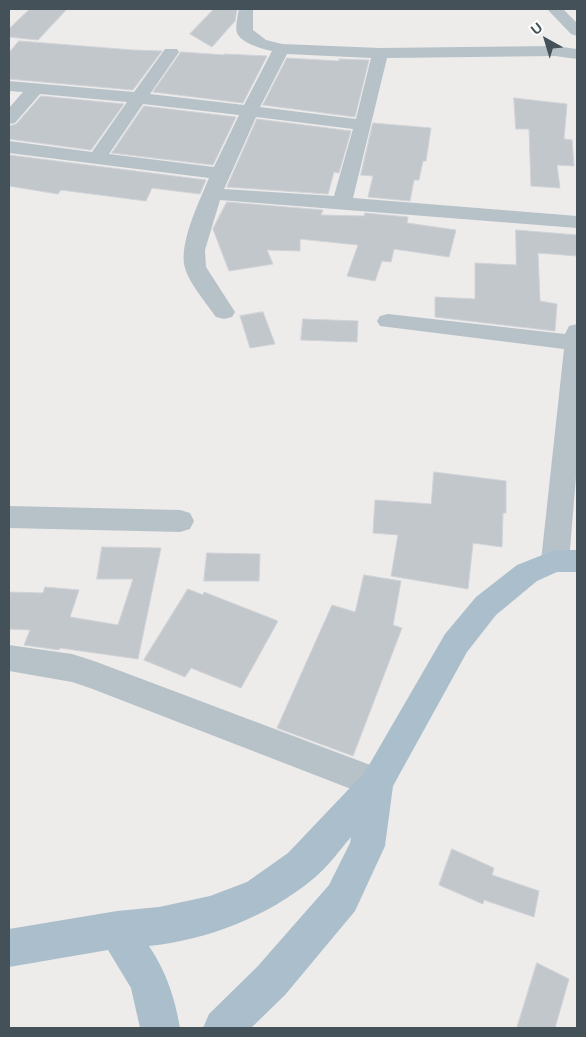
<!DOCTYPE html>
<html>
<head>
<meta charset="utf-8">
<style>
  body { margin:0 }
  #map { position:relative; width:586px; height:1037px; overflow:hidden; background:#eeebeb; font-family:Arial,sans-serif }
  canvas { display:block }
  .frame { position:absolute; inset:0; border:10px solid #445158; pointer-events:none }
  .north { position:absolute; left:521px; top:15px; width:50px; height:50px; -webkit-text-stroke:4px #fff; paint-order:stroke; rotate:321deg; font-size:14px; font-weight:700; line-height:20px; text-align:center; color:#445158 }
  .north::after { content:''; display:block; margin:auto; width:18px; height:22px; background:#445158; clip-path:polygon(50% 0,100% 100%,50% 72%,0 100%) }
</style>
</head>
<body>
<div id="map">
<canvas width="586" height="1037"></canvas>
<div class="frame"></div>
<div class="north">U</div>
</div>
<script>
const g = document.querySelector('canvas').getContext('2d');
g.lineJoin = 'round';
function fill(path, color) { g.fillStyle = color; g.fill(path, 'evenodd'); }
function strokePath(path, color, width, dash) { g.strokeStyle = color; g.lineWidth = width; g.lineCap = dash ? 'butt' : 'round'; g.setLineDash(dash || []); g.stroke(path); }
const building = new Path2D(`
  M30 9H67L38 40 9 37V29Z
  M214 9H237L235 21 212 47 190 34Z
  M19 41 133 50 162 51 133 90 9 79V53Z
  M181 52 225 55 224 54 267 56 243 103 153 92Z
  M287 58 339 61V59L369 60 355 117 263 105Z
  M41 96 124 104 91 150 9 139V126L16 124Z
  M514 98 567 104 564 139 572 140 574 166 557 165 560 188 531 186 529 129H516Z
  M144 106 236 117 213 165 112 153Z
  M257 119 351 131 339 173 334 172 328 194 227 187Z
  M373 123 431 128 426 161H423L419 180H414L410 201 368 197 373 176 361 175Z
  M9 155 206 180 200 194 152 188 146 201 61 190 58 194 9 186Z
  M227 202 323 210 321 215 364 216 365 213 408 217 407 223 456 230 449 257 394 249 391 262 382 261 375 281 347 276 358 245 300 239V251L267 250 273 264 229 271 213 229Z
  M516 230 577 235V256L538 253 540 301 557 304 555 331 435 317V297L475 299V263L516 265Z
  M263 312 275 344 250 348 240 316Z
  M303 319 358 321 357 342 301 340Z
  M434 472 506 481V513H503L502 547 473 543 468 589 391 576 398 535 373 533 375 500 431 504Z
  M102 547 161 548 138 659 60 648 59 650 24 645 30 630 9 629V592L43 593 45 587 79 590 70 617 118 625 133 579H97Z
  M207 553 260 554 259 581H204Z
  M364 575 401 581 393 625 402 628 353 756 277 728 332 605 355 612Z
  M188 589 203 595 204 592 278 621 241 688 191 668 185 677 144 660Z
  M452 849 494 868 492 875 539 891 534 917 484 900 483 904 439 885Z
  M537 963 569 979 555 1028H517Z`);
const minor = new Path2D(`
  M239 9H253V30L266 40 282 44 380 48 555 46 577 49V59L555 56 387 58 353 198 577 216V228L220 200 205 250 206 267 235 312 232 317 224 319 216 317C207 304 189 283 185 268 178 244 200 200 209 178L9 153V141L92 152 127 102 40 94 15 123 9 124V108L23 92 9 91V81L134 92 165 49H177L179 52 150 94 244 105 272 51C262 49 241 43 237 33 235 27 238 15 239 9ZM287 54 371 58 356 119 260 107ZM143 104 239 115 214 167 109 154ZM256 117 353 129 334 196 224 189Z
  M547 9H563L577 23V36L571 34Z
  M388 314 565 334 569 326 577 324V465L569 561 565 569 555 572 545 569 541 561 564 349 380 326 377 321 380 316Z
  M9 506 180 510 190 513 194 521 190 529 180 532 9 528Z
  M9 645 72 654 94 661 389 772 394 783 389 794 377 799 90 688 72 682 9 671Z`);
const major = new Path2D(`
  M555 550H577V572H557L537 581 496 615 467 652 393 786 385 846 355 911 285 995 251 1028H203L209 1014 257 967 329 885 350 843 351 837C339 851 327 868 313 879 267 917 207 940 149 946 166 971 175 998 180 1028H140L131 988 108 950 9 967V929L117 911 159 907 210 896 247 882 288 853 365 772 445 634 476 597 517 565Z`);
fill(building, '#c2c7cb');
strokePath(building, '#cfd2d7', 1);
fill(minor, '#b6c2c8');
fill(major, '#aabfcb');
</script>
</body>
</html>
